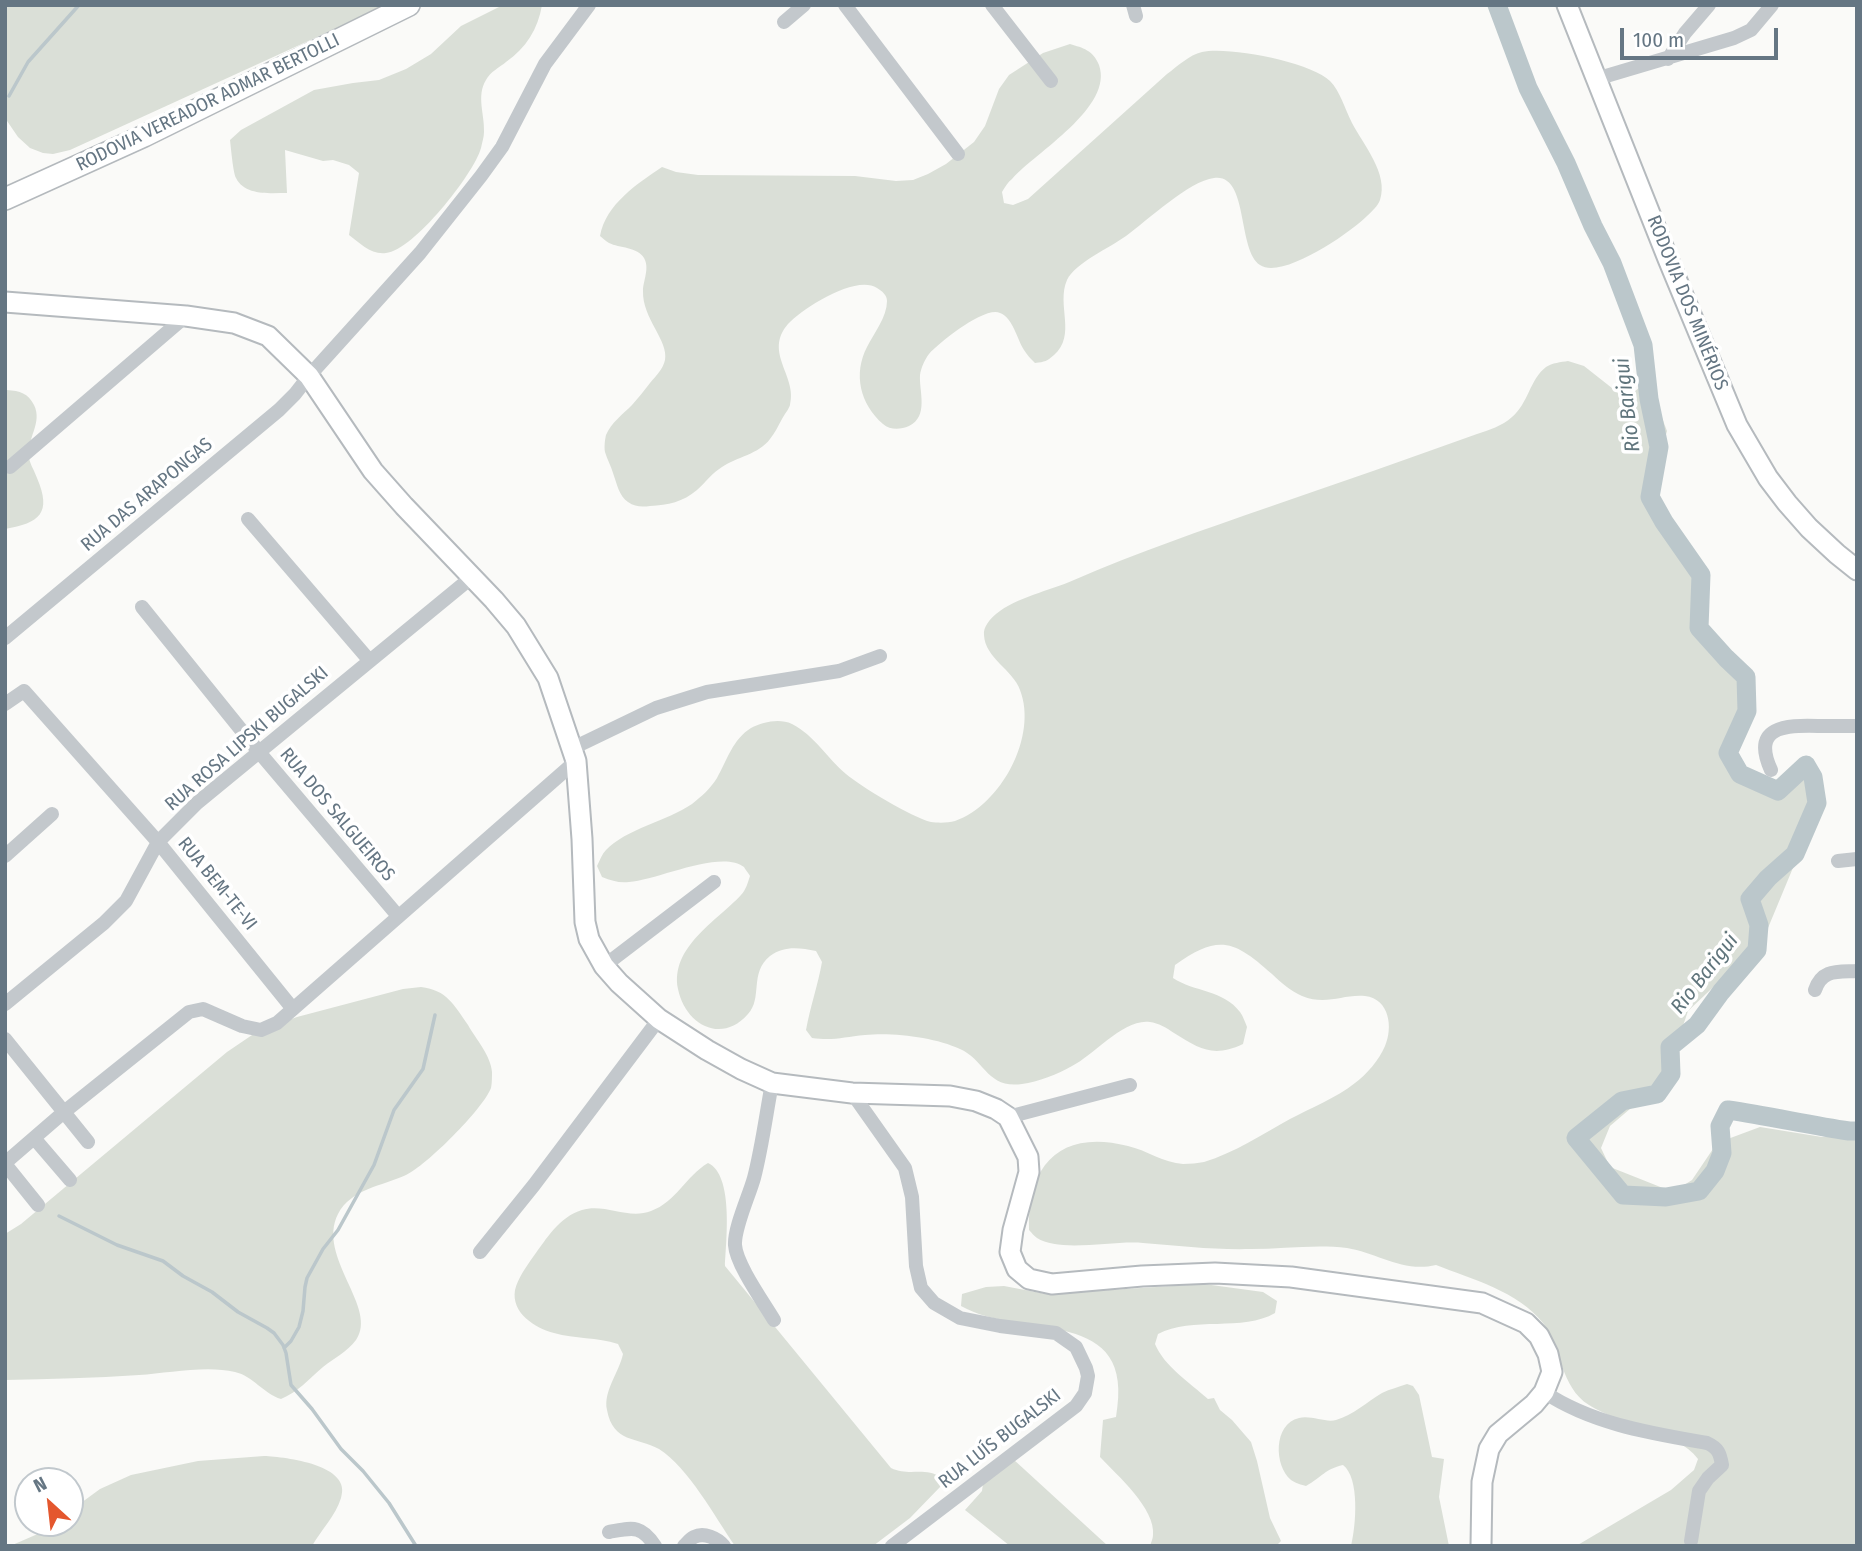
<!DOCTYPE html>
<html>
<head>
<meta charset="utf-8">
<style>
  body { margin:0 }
  #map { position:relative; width:1862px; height:1551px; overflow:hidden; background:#fafaf8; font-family:"Fira Sans Condensed",sans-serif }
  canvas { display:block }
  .frame { position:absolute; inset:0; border:7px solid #657683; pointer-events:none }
  .north { position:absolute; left:14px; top:1467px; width:70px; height:70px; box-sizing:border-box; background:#fff; border:2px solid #c1c8cd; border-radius:50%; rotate:333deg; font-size:19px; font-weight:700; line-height:28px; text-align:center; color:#657683 }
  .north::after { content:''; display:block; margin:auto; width:24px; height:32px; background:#e4572e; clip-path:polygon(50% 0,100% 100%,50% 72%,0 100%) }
  .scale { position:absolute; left:1620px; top:28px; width:158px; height:32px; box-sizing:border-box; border:4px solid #657683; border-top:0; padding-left:9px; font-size:21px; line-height:24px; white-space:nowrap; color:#657683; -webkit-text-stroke:5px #fff; paint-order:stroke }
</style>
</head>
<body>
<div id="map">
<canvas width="1862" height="1551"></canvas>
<div class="frame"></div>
<div class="north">N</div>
<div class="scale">100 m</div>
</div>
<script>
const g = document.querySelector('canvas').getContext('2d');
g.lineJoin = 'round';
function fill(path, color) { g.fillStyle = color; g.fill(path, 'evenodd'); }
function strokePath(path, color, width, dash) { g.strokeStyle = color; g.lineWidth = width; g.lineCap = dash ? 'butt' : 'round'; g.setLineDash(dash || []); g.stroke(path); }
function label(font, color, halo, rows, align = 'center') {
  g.font = font + ' "Fira Sans Condensed",sans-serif'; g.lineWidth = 7; g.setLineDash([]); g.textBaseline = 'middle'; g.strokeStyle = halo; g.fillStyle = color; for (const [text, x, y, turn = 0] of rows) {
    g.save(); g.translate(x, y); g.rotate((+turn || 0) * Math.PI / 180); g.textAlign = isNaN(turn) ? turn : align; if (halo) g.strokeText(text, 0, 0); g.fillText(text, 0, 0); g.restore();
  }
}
const green = new Path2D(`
  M5 5H387L70 150 53 154 43 153 30 148 18 137 5 118Z
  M503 5H542C538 29 526 48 506 62 500 67 490 72 486 80 476 96 485 115 484 132 484 137 482 143 481 148 474 174 413 251 386 253 371 255 360 243 349 235L359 173 349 165 333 160 323 161 285 150 287 193C270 193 245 196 236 178 233 172 231 148 230 140L241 130 314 90 353 83 379 80 406 69 431 54 461 26Z
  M1070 44C1083 48 1093 50 1099 65 1114 107 1036 152 1012 179 1008 182 1005 187 1002 192L1004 203 1013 205 1028 199 1167 74C1178 66 1189 55 1202 52 1228 46 1311 62 1330 81 1340 91 1345 109 1352 123 1363 144 1389 174 1380 200 1378 206 1371 212 1367 216 1350 233 1282 280 1260 265 1237 250 1249 173 1214 178 1189 181 1148 220 1126 236 1111 247 1075 263 1067 280 1056 305 1077 335 1054 355 1047 361 1045 362 1035 363 1031 359 1027 355 1024 350 1017 339 1013 318 1000 313 985 306 940 342 929 354 925 359 921 368 920 375 919 392 929 416 909 426 900 430 890 430 883 424 860 404 853 374 867 347 874 333 887 317 887 301 887 295 882 291 877 288 856 274 803 308 788 324 763 353 798 376 790 405 789 409 784 415 782 419 778 426 775 433 770 439 759 454 737 457 722 467 712 473 706 482 697 490 683 502 668 505 650 506 642 507 635 507 628 502 619 496 617 484 613 473 611 466 607 459 605 452 604 447 605 439 606 435 611 423 623 414 632 405 638 398 644 391 650 383 656 376 663 369 665 360 669 341 642 318 643 291 643 281 650 268 644 258 638 247 619 248 609 243 605 241 603 238 600 236 606 204 637 184 662 167L676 172 698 175 855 176 896 181 913 180 928 174 946 164 974 142 985 126 999 89 1009 75 1043 53Z
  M1568 361 1584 366 1617 392 1628 397 1640 387 1644 371 1667 431 1654 476 1660 500 1692 551 1705 632 1744 676 1754 699 1733 741 1746 772 1761 785 1792 774H1803L1811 795 1812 822 1763 940 1688 1011 1665 1079 1610 1126 1601 1148 1610 1167 1673 1192 1692 1180 1717 1143 1760 1127 1822 1137 1857 1134V1546H1576L1671 1490 1694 1470 1698 1459C1677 1430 1619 1425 1589 1405 1560 1387 1562 1348 1543 1323 1518 1291 1471 1279 1436 1265 1403 1273 1378 1253 1347 1248 1316 1244 1282 1249 1251 1249 1215 1250 1179 1246 1143 1243 1115 1240 1060 1253 1037 1238 1034 1236 1032 1233 1029 1230 1027 1164 1061 1129 1128 1146 1146 1150 1164 1163 1183 1164 1190 1164 1198 1163 1204 1162 1234 1153 1263 1134 1290 1119 1311 1108 1336 1098 1355 1083 1367 1074 1379 1060 1385 1046 1393 1028 1390 999 1365 996 1342 994 1327 1006 1302 996 1291 991 1281 983 1272 974 1235 941 1219 933 1175 965L1173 978C1194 992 1224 990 1240 1012 1243 1016 1245 1022 1247 1027L1243 1044C1213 1058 1200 1049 1174 1033 1167 1028 1158 1023 1150 1022 1124 1018 1094 1055 1072 1066 1058 1074 1038 1082 1022 1084 987 1089 985 1060 960 1049 935 1037 892 1032 865 1035 844 1037 833 1041 812 1038L806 1030C810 1007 818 985 822 962L816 951C800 948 785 945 770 956 749 973 763 998 748 1014 721 1045 685 1024 678 989 670 947 717 921 741 895 746 890 748 882 750 876 749 874 745 869 744 867 721 849 657 880 629 882 619 883 612 881 602 877L597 866C600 860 602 854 606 850 626 829 667 821 692 804 702 796 710 789 717 778 727 760 733 739 751 728 763 722 779 718 792 724 814 735 828 759 846 774 860 786 913 818 931 822 938 823 948 823 955 821 1001 805 1038 736 1020 690 1013 670 985 658 984 635 983 627 990 619 996 614 1017 597 1049 591 1074 580 1138 552 1203 530 1269 507 1338 483 1408 459 1477 434 1489 430 1502 426 1512 417 1528 404 1530 379 1546 367 1552 363 1561 362 1568 361Z
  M7 390C20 391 28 393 34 405 43 423 26 439 29 458 30 464 35 472 37 478 52 513 40 523 5 529V391Z
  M421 987C447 990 454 1005 468 1025 476 1039 491 1056 492 1072 492 1077 492 1084 491 1088 483 1109 426 1166 406 1175 382 1186 351 1189 338 1214 316 1257 379 1308 356 1340 347 1352 334 1358 323 1367 309 1379 298 1392 281 1399 264 1394 253 1376 235 1372 207 1365 168 1373 139 1375 95 1378 50 1379 5 1380V1234L21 1224 227 1052 258 1031 297 1017 403 989Z
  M708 1163C734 1175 726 1241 725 1266L891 1468C910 1477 924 1466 942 1478V1485L910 1518 873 1546H735C715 1517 688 1467 659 1449 637 1437 613 1443 607 1410 603 1391 619 1373 623 1354L618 1344C597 1337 575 1339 554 1333 535 1328 511 1313 515 1290 518 1278 526 1267 533 1257 547 1238 559 1217 582 1210 605 1203 628 1220 651 1211 676 1202 686 1176 708 1163Z
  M1204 1284 1263 1292 1277 1301 1275 1313C1243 1332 1192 1316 1158 1334L1155 1344C1164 1366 1190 1383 1208 1399L1214 1398 1220 1410 1232 1420 1251 1442 1257 1461 1270 1518 1281 1541 1276 1546H1150C1151 1542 1153 1539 1153 1535 1156 1509 1117 1475 1100 1457L1103 1420 1116 1417C1137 1304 1023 1341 961 1306L962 1294 986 1287 1004 1286 1046 1294Z
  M1407 1384 1413 1386 1419 1395 1432 1457 1444 1459 1439 1497 1449 1546H1351C1356 1526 1360 1478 1343 1465 1325 1469 1322 1477 1306 1486 1302 1485 1295 1483 1291 1480 1274 1466 1273 1424 1299 1418 1311 1415 1326 1423 1336 1420 1353 1415 1367 1402 1382 1393 1390 1389 1399 1387 1407 1384Z
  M264 1456C286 1457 353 1465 341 1498 336 1515 321 1530 312 1546H10L40 1533 56 1523H70V1511L100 1489 131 1475 198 1461Z
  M1013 1459 1108 1546H1010L965 1510 982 1491 984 1476Z`);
const stream = new Path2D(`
  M9 96 28 62 79 5
  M59 1216 117 1245 163 1261 183 1276 212 1292 238 1312 267 1328 274 1333 283 1345 286 1353 291 1385 312 1409 341 1449 363 1471 389 1503 416 1546
  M284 1348 291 1341 299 1327 303 1311 305 1287 307 1278 323 1249 338 1230 374 1165 394 1110 423 1069 435 1015`);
const river = new Path2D(`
  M1497 5 1528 88 1566 163 1593 226 1612 263 1643 345 1649 399 1659 447 1650 497 1664 522 1701 575 1699 628 1726 658 1746 677 1747 711 1728 753 1740 774 1778 791 1806 765 1813 777 1817 803 1795 854 1768 878 1750 899 1759 925 1757 950 1721 992 1697 1025 1670 1047 1671 1074 1657 1094 1622 1101 1576 1138 1623 1195 1666 1197 1699 1191 1715 1171 1722 1153 1720 1126 1728 1110C1769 1116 1809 1125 1849 1131H1857`);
const minor = new Path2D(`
  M845 5 958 154
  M992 5 1051 81
  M1133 5 1136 16
  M784 22 804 5
  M1668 59 1685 33 1709 5
  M1596 79 1734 38 1751 30 1772 5
  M10 467 186 316
  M248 519 369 660
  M142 607 259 752 398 916
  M5 638 279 410 295 394 309 376 420 253 481 176 502 147 545 64 589 5
  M5 704 24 691 158 842 293 1009
  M573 748 656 708 707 692 839 671 880 656
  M1771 770C1751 726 1786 725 1818 726 1831 726 1844 726 1857 726
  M5 856 52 814
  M1838 861 1857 859
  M604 966 714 882
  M1815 990C1822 969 1837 972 1857 971
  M5 1004 104 923 126 901 158 842 197 803 472 577
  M5 1039 88 1142
  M772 1083C766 1115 762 1147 754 1178 749 1196 734 1228 735 1245 736 1264 764 1303 774 1320
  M852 1093 905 1168 912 1197 916 1266 921 1288 934 1303 960 1318 1000 1326 1056 1333 1076 1347 1086 1368 1088 1376 1085 1393 1076 1406 892 1546
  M1008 1117 1130 1085
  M34 1138 70 1180
  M5 1163 64 1112 189 1012 203 1009 242 1026 261 1030 277 1023 576 761
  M5 1164 38 1205
  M480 1252 534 1185 659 1019
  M1544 1392C1592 1424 1650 1433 1707 1443 1718 1448 1720 1453 1722 1465L1708 1478 1699 1491 1691 1541
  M609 1532C632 1528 641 1524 655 1546
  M684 1546C687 1543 690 1539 694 1537 704 1532 717 1538 724 1546`);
const major = new Path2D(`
  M1567 5 1668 259 1737 425 1768 478 1787 503 1809 528 1837 554 1857 570
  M5 302 186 316 234 323 268 336 309 376 373 471 404 506 494 600 516 626 548 678 576 761 582 839 585 922 589 939 604 966 619 983 659 1019 707 1050 741 1069 772 1083 852 1093 950 1096 976 1101 996 1109 1008 1117 1028 1157 1029 1172 1013 1230 1010 1252 1017 1269 1029 1279 1052 1284 1142 1276 1215 1273 1291 1277 1482 1303 1526 1323 1539 1336 1548 1354 1552 1372 1544 1392 1534 1404 1498 1434 1489 1449 1482 1482 1481 1546`);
const highway = new Path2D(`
  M5 199 144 136 409 5`);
const streetNames = [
  ["RODOVIA VEREADOR ADMAR BERTOLLI",208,103,-26],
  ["RODOVIA DOS MINÉRIOS",1687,303,68],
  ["RUA DAS ARAPONGAS",147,495,-40],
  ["RUA ROSA LIPSKI BUGALSKI",247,739,-41],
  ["RUA DOS SALGUEIROS",337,815,50],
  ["RUA BEM-TE-VI",217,884,51],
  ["RUA LUÍS BUGALSKI",1000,1439,-38]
];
const waterNames = [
  ["Rio Barigui",1628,405,-97],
  ["Rio Barigui",1705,974,-52]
];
fill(green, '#dadfd7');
strokePath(stream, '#bbc7cb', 3.5);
strokePath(river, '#bbc7cb', 19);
strokePath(major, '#b5babe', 23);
strokePath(highway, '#b4b9bd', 24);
strokePath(minor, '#c3c8cc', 14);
strokePath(major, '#fff', 19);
strokePath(highway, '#fff', 21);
label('19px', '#657683', '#fff', streetNames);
label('italic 21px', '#60757c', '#fff', waterNames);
</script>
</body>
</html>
